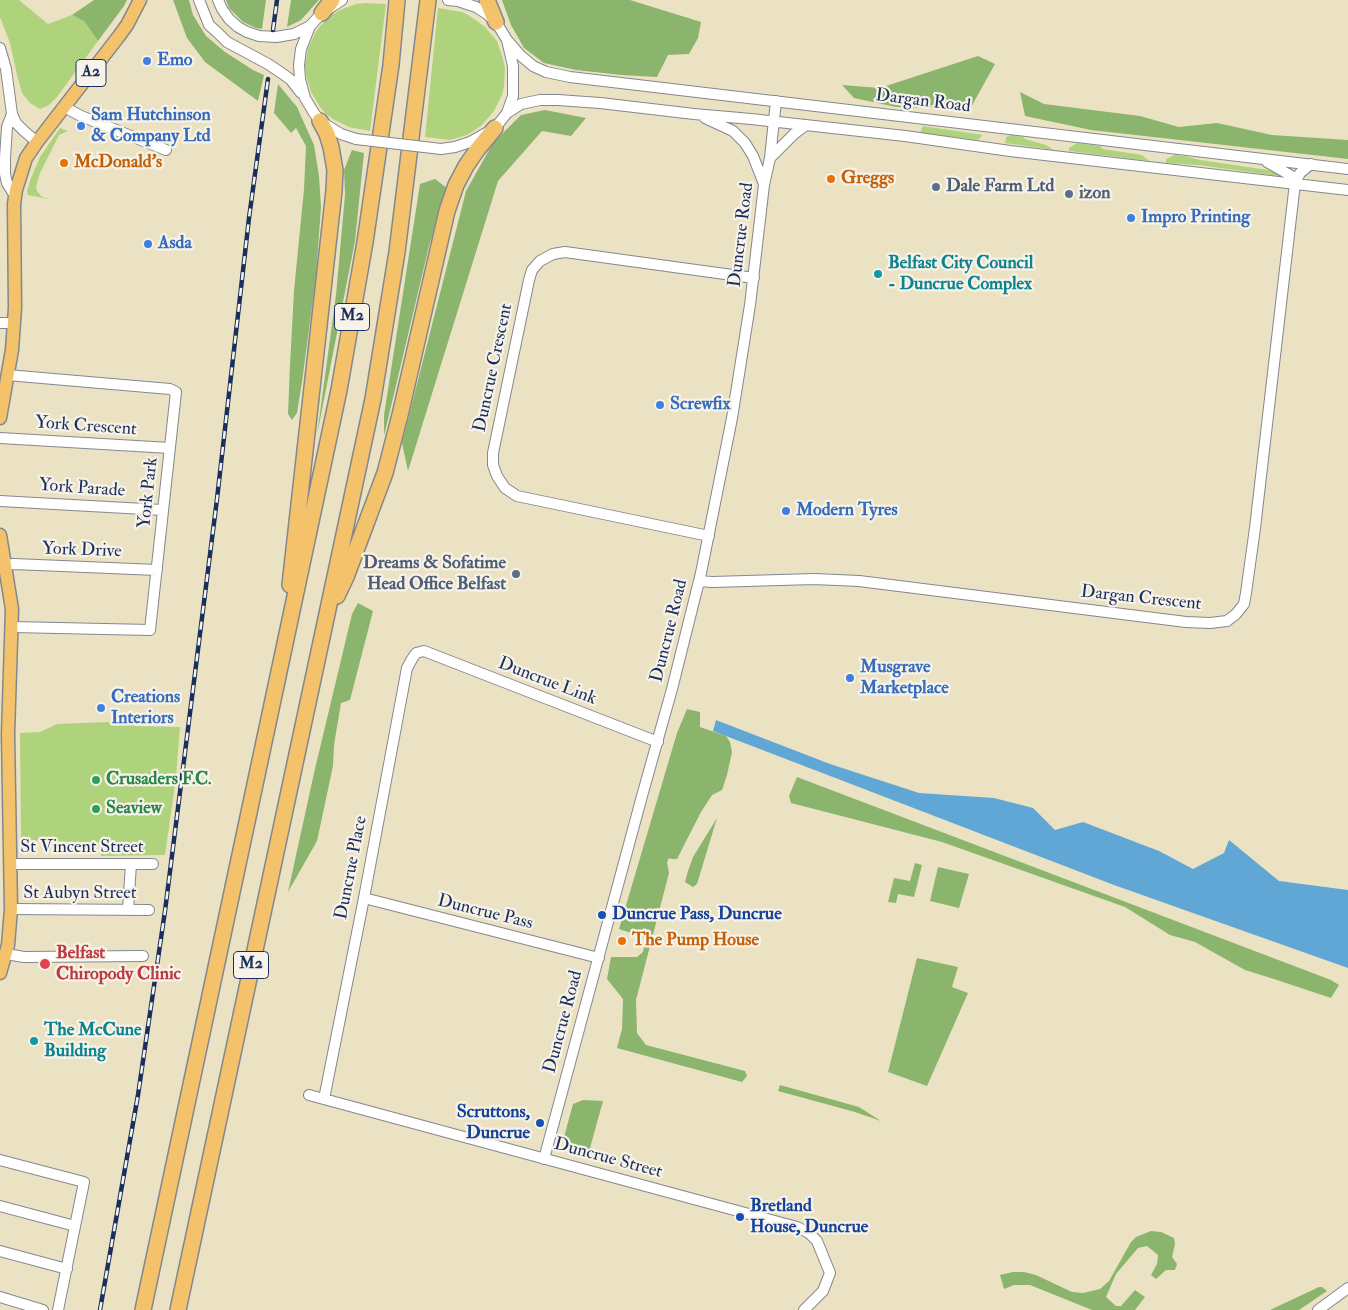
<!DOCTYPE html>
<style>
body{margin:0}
canvas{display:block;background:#ebe2c3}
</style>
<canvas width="1348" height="1310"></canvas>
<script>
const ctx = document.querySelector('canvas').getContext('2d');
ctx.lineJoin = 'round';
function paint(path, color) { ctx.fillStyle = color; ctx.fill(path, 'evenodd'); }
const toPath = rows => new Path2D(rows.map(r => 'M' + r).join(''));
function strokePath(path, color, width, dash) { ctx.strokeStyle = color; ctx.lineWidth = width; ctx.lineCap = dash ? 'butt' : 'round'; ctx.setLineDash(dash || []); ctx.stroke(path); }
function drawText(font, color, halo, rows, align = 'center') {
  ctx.font = font + ' "IM FELL Double Pica",serif'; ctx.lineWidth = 4.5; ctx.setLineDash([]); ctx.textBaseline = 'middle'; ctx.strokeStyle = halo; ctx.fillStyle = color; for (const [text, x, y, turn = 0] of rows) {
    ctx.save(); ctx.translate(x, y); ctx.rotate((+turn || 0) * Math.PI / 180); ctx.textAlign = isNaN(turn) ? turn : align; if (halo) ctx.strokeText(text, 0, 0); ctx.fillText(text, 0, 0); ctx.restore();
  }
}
const green = toPath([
 [0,0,19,0,48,24,72,15,84,21,98,41,57,97,49,105,40,109,30,103,22,93,17,75,10,43,0,17],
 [365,3,386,4,370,131,349,127,333,119,326,114,320,107,311,92,306,75,305,66,308,49,315,33,320,26,333,14,340,10,356,4],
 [438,8,462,12,470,16,485,27,497,41,503,59,505,68,504,87,502,95,494,111,482,125,475,130,467,135,450,140,425,137],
 [923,126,983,135,978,140,920,133],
 [60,128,68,131,59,135,40,173,36,187,37,191,42,197,53,200,28,195,27,191,31,178,40,157],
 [1011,135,1023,137,1025,139,1046,145,1054,150,1005,143,1006,137],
 [1077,143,1100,146,1103,149,1142,155,1149,161,1069,151,1069,148],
 [1175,155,1185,156,1200,160,1275,171,1279,172,1279,176,1198,165,1166,163,1166,159],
 [133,721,134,726,180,727,176,778,165,855,101,856,101,843,21,840,20,733,40,732,57,724]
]);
const forest = toPath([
 [94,0,127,0,124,6,98,41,84,21,72,15],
 [173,0,189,0,193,15,206,36,225,52,253,70,264,75,258,101,205,62,187,38],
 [226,0,266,0,262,29,256,28,243,22,229,8],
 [291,0,319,0,301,20,287,27],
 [502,0,630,0,701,22,698,38,689,54,668,55,657,77,621,75,576,70,544,63,524,48,511,25],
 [978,56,995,64,970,109,896,107,854,98,842,85,880,88],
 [278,84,297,107,314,145,319,176,321,207,316,276,302,382,297,413,292,420,288,414,290,365,294,291,304,189,306,146,296,128,291,133,274,113],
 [1020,92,1044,104,1140,116,1179,127,1217,123,1272,135,1348,140,1348,159,1091,130,1025,116],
 [545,110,586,118,571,136,542,131,498,181,408,471,402,443,466,191,493,143,521,115],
 [352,150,364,153,355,241,317,435,336,295,345,195,344,170],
 [435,179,447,188,429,246,384,436,384,415,420,184],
 [358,603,373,611,350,700,341,703,334,745,333,766,317,841,288,892,314,773,352,614],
 [687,709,700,712,700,727,726,736,730,742,732,752,727,775,722,790,712,795,701,812,677,859,672,859,669,858,667,862,669,873,636,1000,637,1033,646,1045,745,1071,747,1076,742,1082,617,1048,622,1029,623,999,607,979,611,957,637,957,643,952,646,938,619,929,677,733],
 [797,777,1331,980,1339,985,1331,998,1277,980,1245,970,1195,942,1170,935,1125,907,942,842,791,803,789,796],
 [717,818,697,884,693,887,685,882,688,871,693,857],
 [915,863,922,865,914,897,898,894,896,903,888,902,894,878,910,881],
 [938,867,969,874,959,908,930,901],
 [917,958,958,967,952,987,968,993,927,1086,888,1072],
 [780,1085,859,1107,881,1121,855,1112,778,1091],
 [583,1100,603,1101,587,1159,574,1151,566,1141,564,1137,573,1104],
 [1151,1231,1161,1232,1174,1238,1175,1244,1172,1257,1177,1264,1175,1270,1166,1270,1156,1279,1151,1275,1157,1264,1158,1255,1147,1246,1138,1248,1116,1274,1106,1297,1116,1306,1121,1306,1135,1290,1145,1297,1135,1310,1092,1310,1030,1285,1014,1285,1004,1289,1000,1275,1013,1272,1024,1272,1036,1275,1072,1292,1083,1293,1100,1289,1109,1281,1131,1242,1136,1237],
 [1319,1287,1322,1287,1327,1291,1299,1310,1270,1310]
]);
const water = toPath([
 [716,720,830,764,919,793,994,798,1033,808,1055,830,1083,822,1159,851,1193,869,1224,853,1229,840,1279,881,1348,890,1348,968,1114,885,713,731]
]);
const minor = toPath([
 [199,0,209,25,218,33,227,42,268,64,283,74,291,80,301,93],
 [218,0,222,9,229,19,238,27,247,32,259,36,276,37,294,34,310,26],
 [342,0,322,13,310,26,301,49,299,65,300,79,305,98,314,113,320,121,341,134,356,139],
 [507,40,520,55,533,66,546,72,570,77,1348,169],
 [0,48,6,69,12,114,16,123,24,131,37,142],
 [64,107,81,116,166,150],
 [507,113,521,104,540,100,558,100,600,103,694,114,751,119,905,136,1010,151,1348,190],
 [12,114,7,127,5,158,5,174,7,183,15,196],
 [705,118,733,131,745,143,753,156,764,184],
 [441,149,455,147,470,142,495,128,507,113,513,96,513,66,507,40,496,22,487,14,476,7,458,1,448,0],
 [770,158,794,134,806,125],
 [1267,162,1297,179],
 [0,323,14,323],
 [7,375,170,389,176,392,150,630,12,627],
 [0,438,170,448],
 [0,501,162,510],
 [709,536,517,496,505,488,497,476,493,465,493,453,529,280,532,270,540,261,553,254,565,252,754,278],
 [5,565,14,564,157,570],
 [699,581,712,582,814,579,859,581,1186,622,1210,623,1227,621,1236,614,1244,604,1246,593,1255,528,1295,183,1300,173,1311,164],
 [11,864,153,864],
 [364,898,599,958],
 [11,909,149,910],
 [128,910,131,864],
 [6,954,24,957,143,956],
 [309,1095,797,1227,809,1233,817,1241,830,1273,823,1291,804,1310],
 [324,1099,364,898,407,668,412,659,416,653,424,651,658,742],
 [544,1159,642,796,672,689,701,573,732,418,750,305,764,185,770,158,776,101],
 [0,1160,84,1182,58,1310],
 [0,1206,75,1226],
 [0,1251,67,1269],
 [0,1297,43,1310],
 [1318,1310,1348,1288]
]);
const major = toPath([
 [0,418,12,350,15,308,14,204,16,190,26,158,37,142,119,36,127,25,140,0],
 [0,535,12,609,8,734,11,909,8,945,0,973]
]);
const highway = toPath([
 [487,0,496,22],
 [322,13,332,0],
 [290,585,334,191,335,170,331,147,327,134,320,121],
 [337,596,346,577,385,473,400,415,447,211,456,185,466,166,477,150,495,128],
 [143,1310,339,390,365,242,391,65,397,0],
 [178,1310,373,399,397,252,428,0]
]);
const rail = toPath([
 [273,30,277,0],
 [100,1310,138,1095,165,911,217,499,249,218,268,79]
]);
const minorBridge = toPath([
 [356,139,441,149]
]);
const markers = [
 [147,61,5,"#3f7fe0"],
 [81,126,5,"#3f7fe0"],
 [64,163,5,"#e8710a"],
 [831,179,5,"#e8710a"],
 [936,187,5,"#5c6f8a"],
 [1069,194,5,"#5c6f8a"],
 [1131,218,5,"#3f7fe0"],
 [148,244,5,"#3f7fe0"],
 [878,274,5,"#0f9aa8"],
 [660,405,5,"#3f7fe0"],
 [786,511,5,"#3f7fe0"],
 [516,574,5,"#5c6f8a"],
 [850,678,5,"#3f7fe0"],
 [101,708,5,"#3f7fe0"],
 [96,780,5,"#2e9e5b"],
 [96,809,5,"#2e9e5b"],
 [602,915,5,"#1a4fb4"],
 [622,941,5,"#e8710a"],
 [45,964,6,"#e0444e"],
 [34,1041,5,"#0f9aa8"],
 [540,1123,5,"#1a4fb4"],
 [740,1217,5,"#1a4fb4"]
];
const shields = [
 [91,73,30],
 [352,317,35],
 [251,965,35]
];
const shieldNames = [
 ["A2",91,73],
 ["M2",352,317],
 ["M2",251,965]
];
const shopNames = [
 ["Emo",157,61],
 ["Sam Hutchinson",91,116],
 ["& Company Ltd",91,137],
 ["Impro Printing",1141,218],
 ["Asda",158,244],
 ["Screwfix",670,405],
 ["Modern Tyres",796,511],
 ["Musgrave",860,668],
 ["Marketplace",860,689],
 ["Creations",111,698],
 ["Interiors",111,719]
];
const streetNames = [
 ["Dargan Road",923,102,7],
 ["Duncrue Road",742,235,-83],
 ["Duncrue Crescent",494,368,-78],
 ["York Crescent",86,427,4],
 ["York Parade",82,489,4],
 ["York Park",149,493,-84],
 ["York Drive",82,551,2],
 ["Dargan Crescent",1141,599,6],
 ["Duncrue Road",670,631,-76],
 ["Duncrue Link",547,682,21],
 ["St Vincent Street",82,848],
 ["Duncrue Place",352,868,-79],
 ["St Aubyn Street",80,894],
 ["Duncrue Pass",485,913,14],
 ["Duncrue Road",564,1022,-75],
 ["Duncrue Street",608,1159,15]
];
const foodNames = [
 ["McDonald's",74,163],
 ["Greggs",841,179],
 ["The Pump House",632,941]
];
const serviceNames = [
 ["Dale Farm Ltd",946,187],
 ["izon",1079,194],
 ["Dreams & Sofatime",506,564,"right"],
 ["Head Office Belfast",506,585,"right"]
];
const cultureNames = [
 ["Belfast City Council",888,264],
 ["- Duncrue Complex",888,285],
 ["The McCune",44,1031],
 ["Building",44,1052]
];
const leisureNames = [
 ["Crusaders F.C.",106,780],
 ["Seaview",106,809]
];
const transitNames = [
 ["Duncrue Pass, Duncrue",612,915],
 ["Scruttons,",530,1113,"right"],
 ["Duncrue",530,1134,"right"],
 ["Bretland",750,1207],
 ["House, Duncrue",750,1228]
];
const healthNames = [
 ["Belfast",56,954],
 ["Chiropody Clinic",56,975]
];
paint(green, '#afd37c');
paint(forest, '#8bb56c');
paint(water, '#60a7d6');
strokePath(minor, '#838890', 12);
strokePath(major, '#838890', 15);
strokePath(highway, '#838890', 18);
strokePath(minor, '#fff', 10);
strokePath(major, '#f3c26a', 12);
strokePath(highway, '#f3c26a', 15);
strokePath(rail, '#1b2f5e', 4.5);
strokePath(rail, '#f7f3e8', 2.5, [8]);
strokePath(minorBridge, '#838890', 12, []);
strokePath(minorBridge, '#fff', 10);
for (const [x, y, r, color] of markers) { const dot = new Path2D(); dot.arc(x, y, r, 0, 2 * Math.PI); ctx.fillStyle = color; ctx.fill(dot); strokePath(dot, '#f7f3e8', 2); }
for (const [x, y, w] of shields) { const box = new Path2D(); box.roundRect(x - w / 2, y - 13.5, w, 27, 4); ctx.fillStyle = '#f7f3e8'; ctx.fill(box); strokePath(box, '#1b2f5e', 1); }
drawText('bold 16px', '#1b2f5e', null, shieldNames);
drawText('bold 18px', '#366cbe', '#f7f3e8', shopNames, 'left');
drawText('18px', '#1b2f5e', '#f7f3e8', streetNames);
drawText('bold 18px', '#c56008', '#f7f3e8', foodNames, 'left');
drawText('bold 18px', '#4e5e75', '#f7f3e8', serviceNames, 'left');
drawText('bold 18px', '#0d838f', '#f7f3e8', cultureNames, 'left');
drawText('bold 18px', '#27864d', '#f7f3e8', leisureNames, 'left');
drawText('bold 18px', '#164399', '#f7f3e8', transitNames, 'left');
drawText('bold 18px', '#be3a42', '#f7f3e8', healthNames, 'left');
</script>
